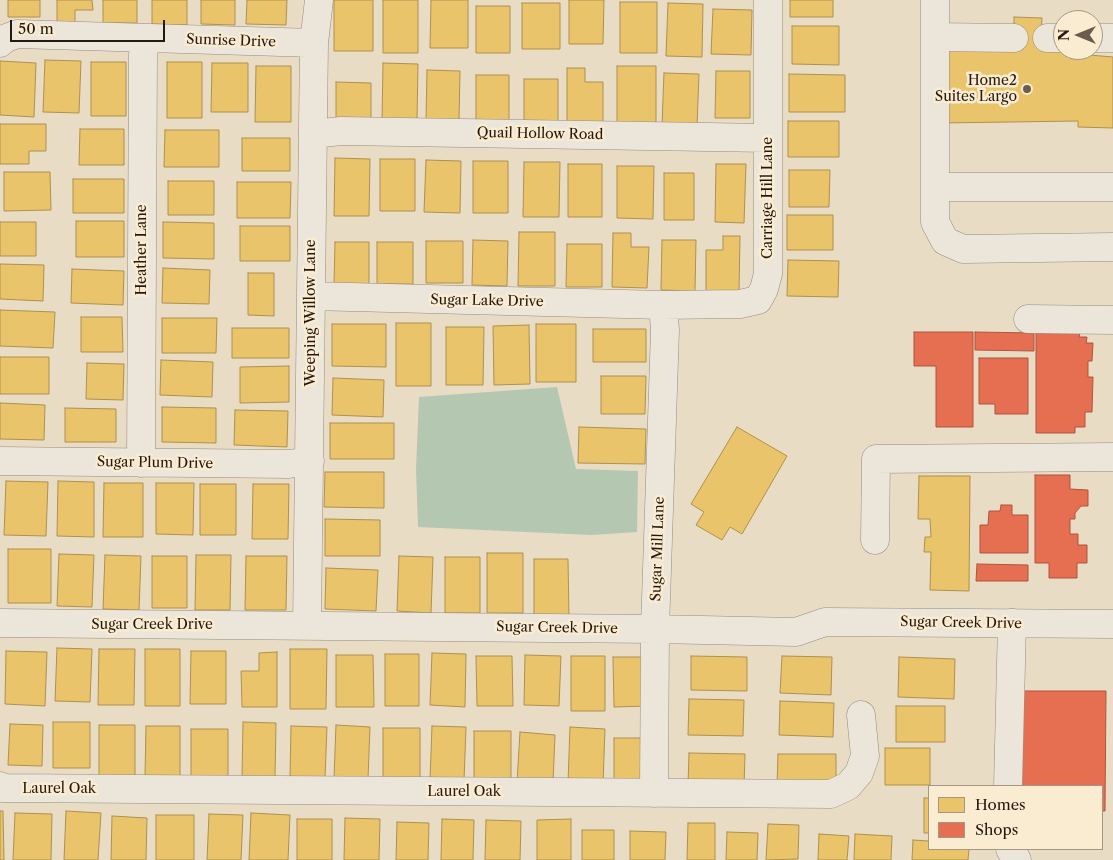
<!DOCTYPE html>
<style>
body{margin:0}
#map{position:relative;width:1113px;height:860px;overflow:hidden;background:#e9dcc5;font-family:"Libre Caslon Text",serif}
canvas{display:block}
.legend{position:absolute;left:928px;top:785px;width:175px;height:65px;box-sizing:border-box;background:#faecd0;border:1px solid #a59784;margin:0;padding:6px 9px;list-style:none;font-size:15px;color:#261811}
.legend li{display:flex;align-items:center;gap:10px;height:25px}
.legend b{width:25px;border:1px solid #a59784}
.north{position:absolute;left:1053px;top:10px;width:50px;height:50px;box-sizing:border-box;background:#faecd0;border:1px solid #a59784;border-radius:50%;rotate:270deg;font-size:14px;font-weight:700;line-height:20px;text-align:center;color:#261811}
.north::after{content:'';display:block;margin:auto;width:18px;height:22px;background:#6a5d50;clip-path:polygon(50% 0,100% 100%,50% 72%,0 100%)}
.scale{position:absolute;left:10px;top:20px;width:155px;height:22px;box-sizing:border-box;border:2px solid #261811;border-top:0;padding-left:6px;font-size:15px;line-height:18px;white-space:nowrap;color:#261811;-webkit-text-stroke:4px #faecd0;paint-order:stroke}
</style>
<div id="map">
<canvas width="1113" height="860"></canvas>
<ul class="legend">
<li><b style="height:14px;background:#e9c46a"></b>Homes</li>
<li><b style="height:14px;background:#e76f51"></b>Shops</li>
</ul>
<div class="north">N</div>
<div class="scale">50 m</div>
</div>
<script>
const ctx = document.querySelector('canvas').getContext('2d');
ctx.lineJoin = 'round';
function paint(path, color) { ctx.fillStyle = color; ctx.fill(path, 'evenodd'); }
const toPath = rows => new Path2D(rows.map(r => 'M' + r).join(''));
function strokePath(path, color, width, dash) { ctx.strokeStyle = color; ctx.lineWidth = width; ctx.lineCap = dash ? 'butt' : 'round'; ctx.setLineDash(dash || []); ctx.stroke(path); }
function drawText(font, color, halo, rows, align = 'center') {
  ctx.font = font + ' "Libre Caslon Text",serif'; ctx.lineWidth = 5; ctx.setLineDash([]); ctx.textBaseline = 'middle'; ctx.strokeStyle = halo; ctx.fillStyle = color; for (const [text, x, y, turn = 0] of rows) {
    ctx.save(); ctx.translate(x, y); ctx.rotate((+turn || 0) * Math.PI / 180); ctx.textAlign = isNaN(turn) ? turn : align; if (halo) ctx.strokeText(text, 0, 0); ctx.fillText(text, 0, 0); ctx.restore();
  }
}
const water = toPath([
 [557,387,576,469,638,471,637,532,591,535,418,527,416,469,419,397]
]);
const homes = toPath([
 [8,0,40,0,40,17,8,17,8,0],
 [57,0,92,0,93,10,75,10,75,25,57,25,57,0],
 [103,0,137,0,137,23,103,23,103,0],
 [152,0,187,0,187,25,152,24,152,0],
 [201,0,235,0,235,25,201,24,201,0],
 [247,0,287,0,286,25,246,24,247,0],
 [334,0,373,0,373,51,334,51,334,0],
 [383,0,418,0,418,53,383,53,383,0],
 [431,0,468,0,468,48,430,48,431,0],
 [569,0,604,0,603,44,569,44,569,0],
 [790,0,833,0,833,17,790,17,790,0],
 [620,2,657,2,657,53,620,53,620,2],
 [522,3,560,3,560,49,522,49,522,3],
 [668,3,703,4,702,57,666,56,668,3],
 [476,6,510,6,510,53,476,53,476,6],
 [713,9,752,10,751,55,711,54,713,9],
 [1014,17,1042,18,1041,34,1063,50,1083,50,1089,55,1113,57,1113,128,1078,127,1078,121,941,123,941,50,1014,47,1014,17],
 [792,26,839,26,839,65,792,64,792,26],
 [45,60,81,61,79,113,43,112,45,60],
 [0,61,36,63,34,117,0,115,0,61],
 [91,62,126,62,126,116,91,116,91,62],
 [167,62,202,62,202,118,167,118,167,62],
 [212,63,248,63,248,112,211,112,212,63],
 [383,63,418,64,417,122,382,121,383,63],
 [256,66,291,66,291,122,255,122,256,66],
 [617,66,656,66,656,124,617,123,617,66],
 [567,68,585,68,585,82,603,82,603,122,567,122,567,68],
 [427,70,460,71,459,121,426,121,427,70],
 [716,71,750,71,750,118,715,118,716,71],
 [664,73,699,74,697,126,662,125,664,73],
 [789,74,845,75,845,112,789,112,789,74],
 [476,75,509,75,509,121,476,121,476,75],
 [524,79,558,79,558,121,524,121,524,79],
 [336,82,371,83,371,120,336,119,336,82],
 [788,121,839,121,839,157,788,157,788,121],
 [0,124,46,124,46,151,29,151,29,164,0,164,0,124],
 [80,129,124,129,124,165,79,165,80,129],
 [165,130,219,130,219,167,164,167,165,130],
 [242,138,290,138,290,171,242,171,242,138],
 [335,158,370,159,369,216,334,216,335,158],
 [380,159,415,159,415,211,380,211,380,159],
 [426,160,461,161,460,213,424,212,426,160],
 [473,161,508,161,508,213,473,213,473,161],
 [524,162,560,162,559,217,523,217,524,162],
 [568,164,602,164,602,217,568,217,568,164],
 [716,164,746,164,744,223,715,222,716,164],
 [617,166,654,166,653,219,617,218,617,166],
 [789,170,830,170,829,207,789,207,789,170],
 [4,172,50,172,51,210,4,211,4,172],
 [664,173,694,173,694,220,664,220,664,173],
 [73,179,124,179,124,213,73,213,73,179],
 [168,181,214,181,214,215,168,215,168,181],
 [237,182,291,182,290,218,237,218,237,182],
 [787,215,833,215,833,250,787,250,787,215],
 [76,221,124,221,124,257,76,257,76,221],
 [0,222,36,222,36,256,0,256,0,222],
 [163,222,214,223,214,259,163,258,163,222],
 [240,226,290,226,290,261,240,261,240,226],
 [519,232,555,232,555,286,518,286,519,232],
 [613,233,631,233,631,247,649,247,647,288,612,287,613,233],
 [723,236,740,236,739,293,706,292,706,250,723,250,723,236],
 [473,240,508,241,507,286,472,285,473,240],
 [662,240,696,240,695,291,661,290,662,240],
 [426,241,463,241,463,283,426,283,426,241],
 [335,242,369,242,369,285,334,284,335,242],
 [377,242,413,242,413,284,377,284,377,242],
 [567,244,602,244,602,287,566,287,567,244],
 [788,260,839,261,838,297,787,296,788,260],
 [0,264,44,265,43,301,0,299,0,264],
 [163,268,210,270,209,304,162,303,163,268],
 [72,269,124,271,123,305,71,303,72,269],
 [248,273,274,273,274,316,248,315,248,273],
 [0,310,55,312,53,348,0,346,0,310],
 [81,317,122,317,123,352,81,352,81,317],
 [162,318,217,318,216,353,162,353,162,318],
 [396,323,431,323,431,386,396,386,396,323],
 [332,324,386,324,386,367,332,366,332,324],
 [536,324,576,324,576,382,536,382,536,324],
 [529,325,530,384,494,385,493,326,529,325],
 [446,327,484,327,483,385,446,385,446,327],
 [232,328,289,328,289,358,232,358,232,328],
 [593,329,646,329,646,362,593,362,593,329],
 [0,357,49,357,49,394,0,394,0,357],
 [161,360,213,362,212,397,160,395,161,360],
 [87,363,124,364,123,400,86,399,87,363],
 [289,366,289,402,240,403,240,367,289,366],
 [601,376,646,376,645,414,601,414,601,376],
 [333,378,384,380,383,417,332,415,333,378],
 [0,403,45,405,44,440,0,439,0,403],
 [162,407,216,408,216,443,162,442,162,407],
 [65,408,116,409,116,442,65,442,65,408],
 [235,410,288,411,287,447,234,445,235,410],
 [330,423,394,423,394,459,330,459,330,423],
 [579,427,646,429,645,464,578,463,579,427],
 [737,427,787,456,742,534,730,527,722,540,696,525,704,512,691,504,737,427],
 [325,472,384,472,384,508,324,507,325,472],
 [919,476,970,476,969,591,930,590,931,552,924,552,925,537,931,537,930,519,918,519,919,476],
 [6,481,48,482,46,536,4,535,6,481],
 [58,481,94,482,94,537,57,536,58,481],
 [104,483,143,483,143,537,103,537,104,483],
 [156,483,194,483,193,535,156,534,156,483],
 [200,484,236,484,236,535,200,535,200,484],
 [253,484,289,484,288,539,252,539,253,484],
 [325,519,380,520,380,556,325,556,325,519],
 [8,549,51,549,51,603,8,603,8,549],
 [487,553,523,553,523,613,487,613,487,553],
 [59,554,94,555,92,607,57,606,59,554],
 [105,555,141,556,139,610,103,609,105,555],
 [196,555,231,555,230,610,195,610,196,555],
 [152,556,187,556,187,608,152,608,152,556],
 [246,556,287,556,286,610,245,610,246,556],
 [399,556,433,557,431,613,397,611,399,556],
 [445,557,480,557,480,613,445,613,445,557],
 [534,559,568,559,569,618,534,618,534,559],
 [326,568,378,570,376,611,325,609,326,568],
 [57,648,92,649,90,702,55,701,57,648],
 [99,649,135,649,134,705,98,705,99,649],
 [145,649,180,649,180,706,145,706,145,649],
 [290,649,327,649,326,709,290,709,290,649],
 [6,651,47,652,45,706,5,704,6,651],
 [191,651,226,651,226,704,190,704,191,651],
 [277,652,277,707,242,707,241,671,259,671,259,653,277,652],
 [432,653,466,654,465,707,430,705,432,653],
 [385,654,419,654,419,706,385,706,385,654],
 [336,655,373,655,374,707,336,707,336,655],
 [525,655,561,656,559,706,524,705,525,655],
 [476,656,512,656,513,706,477,706,476,656],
 [571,656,605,656,605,711,571,711,571,656],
 [691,656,747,657,747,691,691,690,691,656],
 [782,656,832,657,831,695,780,693,782,656],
 [613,657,648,657,648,706,614,707,613,657],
 [899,657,955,659,954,699,898,697,899,657],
 [689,699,744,700,743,736,688,735,689,699],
 [780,701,834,703,833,737,779,735,780,701],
 [896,706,945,706,945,742,896,742,896,706],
 [53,722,90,722,90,768,53,768,53,722],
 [243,722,276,723,275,777,242,776,243,722],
 [10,724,43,725,42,766,8,765,10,724],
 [99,725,135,725,135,777,99,776,99,725],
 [336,725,370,727,368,779,334,778,336,725],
 [146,726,180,726,180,776,145,776,146,726],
 [291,726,327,727,325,778,290,777,291,726],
 [432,726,466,727,464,781,430,780,432,726],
 [570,727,605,729,603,784,568,783,570,727],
 [383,728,420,728,420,780,383,780,383,728],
 [191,729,228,729,228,777,191,777,191,729],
 [474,731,511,731,511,781,474,781,474,731],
 [520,732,555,735,553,783,517,782,520,732],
 [614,738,648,738,648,783,614,783,614,738],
 [885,748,930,748,930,785,885,785,885,748],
 [689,753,745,754,744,787,688,786,689,753],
 [778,754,836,754,836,786,777,785,778,754],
 [924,798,929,798,929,833,924,833,924,798],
 [0,811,3,811,4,860,0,860,0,811],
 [66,811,101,813,98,860,64,860,66,811],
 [15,813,52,814,51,860,13,860,15,813],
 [251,813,290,815,288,860,249,860,251,813],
 [209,814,243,815,241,860,207,860,209,814],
 [156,815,194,815,194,860,156,860,156,815],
 [112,816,147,818,146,860,111,860,112,816],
 [345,818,380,819,379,860,344,860,345,818],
 [297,819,332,819,332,860,297,860,297,819],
 [442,819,474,820,473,860,441,860,442,819],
 [571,819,571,860,537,860,537,820,571,819],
 [486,820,521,821,520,860,485,860,486,820],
 [397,822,429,823,428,860,396,860,397,822],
 [688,823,715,823,715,860,687,860,688,823],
 [768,824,799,825,798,859,766,860,768,824],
 [582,830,614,830,614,860,582,860,582,830],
 [630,831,666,832,665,860,630,860,630,831],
 [727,832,758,833,757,860,726,860,727,832],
 [819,834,849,836,847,860,818,860,819,834],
 [855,834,892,836,891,860,854,860,855,834],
 [913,840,929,841,929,849,969,849,968,860,912,860,913,840]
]);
const shops = toPath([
 [914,332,973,332,973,427,936,427,936,366,914,366,914,332],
 [975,332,1034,333,1034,351,975,350,975,332],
 [1036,333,1080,333,1079,337,1087,337,1086,343,1093,343,1092,361,1088,361,1088,377,1093,377,1092,412,1085,412,1085,427,1075,427,1075,433,1036,433,1036,333],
 [979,358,1028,358,1028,414,995,414,995,404,979,404,979,358],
 [1035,475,1070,475,1070,489,1088,490,1088,506,1081,506,1075,513,1075,519,1070,519,1070,534,1078,534,1078,545,1087,545,1087,563,1077,563,1077,578,1049,578,1049,563,1035,563,1035,475],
 [1001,505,1012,505,1012,515,1028,515,1028,553,980,553,980,525,988,525,989,511,1000,511,1001,505],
 [977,564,1028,565,1028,581,976,581,977,564],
 [1019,691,1106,691,1105,811,1102,811,1102,786,1018,786,1019,691]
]);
const minor = toPath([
 [935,0,935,37,1014,38],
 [935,37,935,222,945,241,963,249,1113,247],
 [1047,38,1063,38],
 [1093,38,1113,38],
 [0,43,4,39,17,34,314,43],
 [313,134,341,131,768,138],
 [935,187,1113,187],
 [311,296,663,305,740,304,758,300,764,289,768,274,768,0],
 [1028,319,1113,320],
 [0,461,289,464,310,461],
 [141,463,143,55,145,38],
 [875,540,876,459,1113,457],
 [0,623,655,629,796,632,825,622,1113,624],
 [307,626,314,43,319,0],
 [0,786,3,788,831,794,848,786,859,773,865,756,861,715],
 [1008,786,1012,623],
 [654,793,655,629,665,330,663,305],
 [1010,849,1017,860]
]);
const markers = [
 [1027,89,5,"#6a5d50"]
];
const streetNames = [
 ["Sunrise Drive",231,41,2],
 ["Quail Hollow Road",540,134,1],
 ["Carriage Hill Lane",768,198,-90],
 ["Heather Lane",142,250,-90],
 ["Sugar Lake Drive",487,301,1],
 ["Weeping Willow Lane",311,313,-90],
 ["Sugar Plum Drive",155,463,1],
 ["Sugar Mill Lane",658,549,-88],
 ["Sugar Creek Drive",961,623,1],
 ["Sugar Creek Drive",152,625],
 ["Sugar Creek Drive",557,628,1],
 ["Laurel Oak",59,789],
 ["Laurel Oak",464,792]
];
const poiNames = [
 ["Home2",1017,81],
 ["Suites Largo",1017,97]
];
paint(water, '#b4c7b1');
paint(homes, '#e9c46a');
strokePath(homes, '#ae904f', 1);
paint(shops, '#e76f51');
strokePath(shops, '#ad553e', 1);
strokePath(minor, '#958c7e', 29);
strokePath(minor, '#ece5da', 28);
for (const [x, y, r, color] of markers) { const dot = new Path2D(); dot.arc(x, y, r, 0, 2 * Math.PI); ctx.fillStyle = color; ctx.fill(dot); strokePath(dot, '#faecd0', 2); }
drawText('14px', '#261811', '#faecd0', streetNames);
drawText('14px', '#261811', '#faecd0', poiNames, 'right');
</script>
